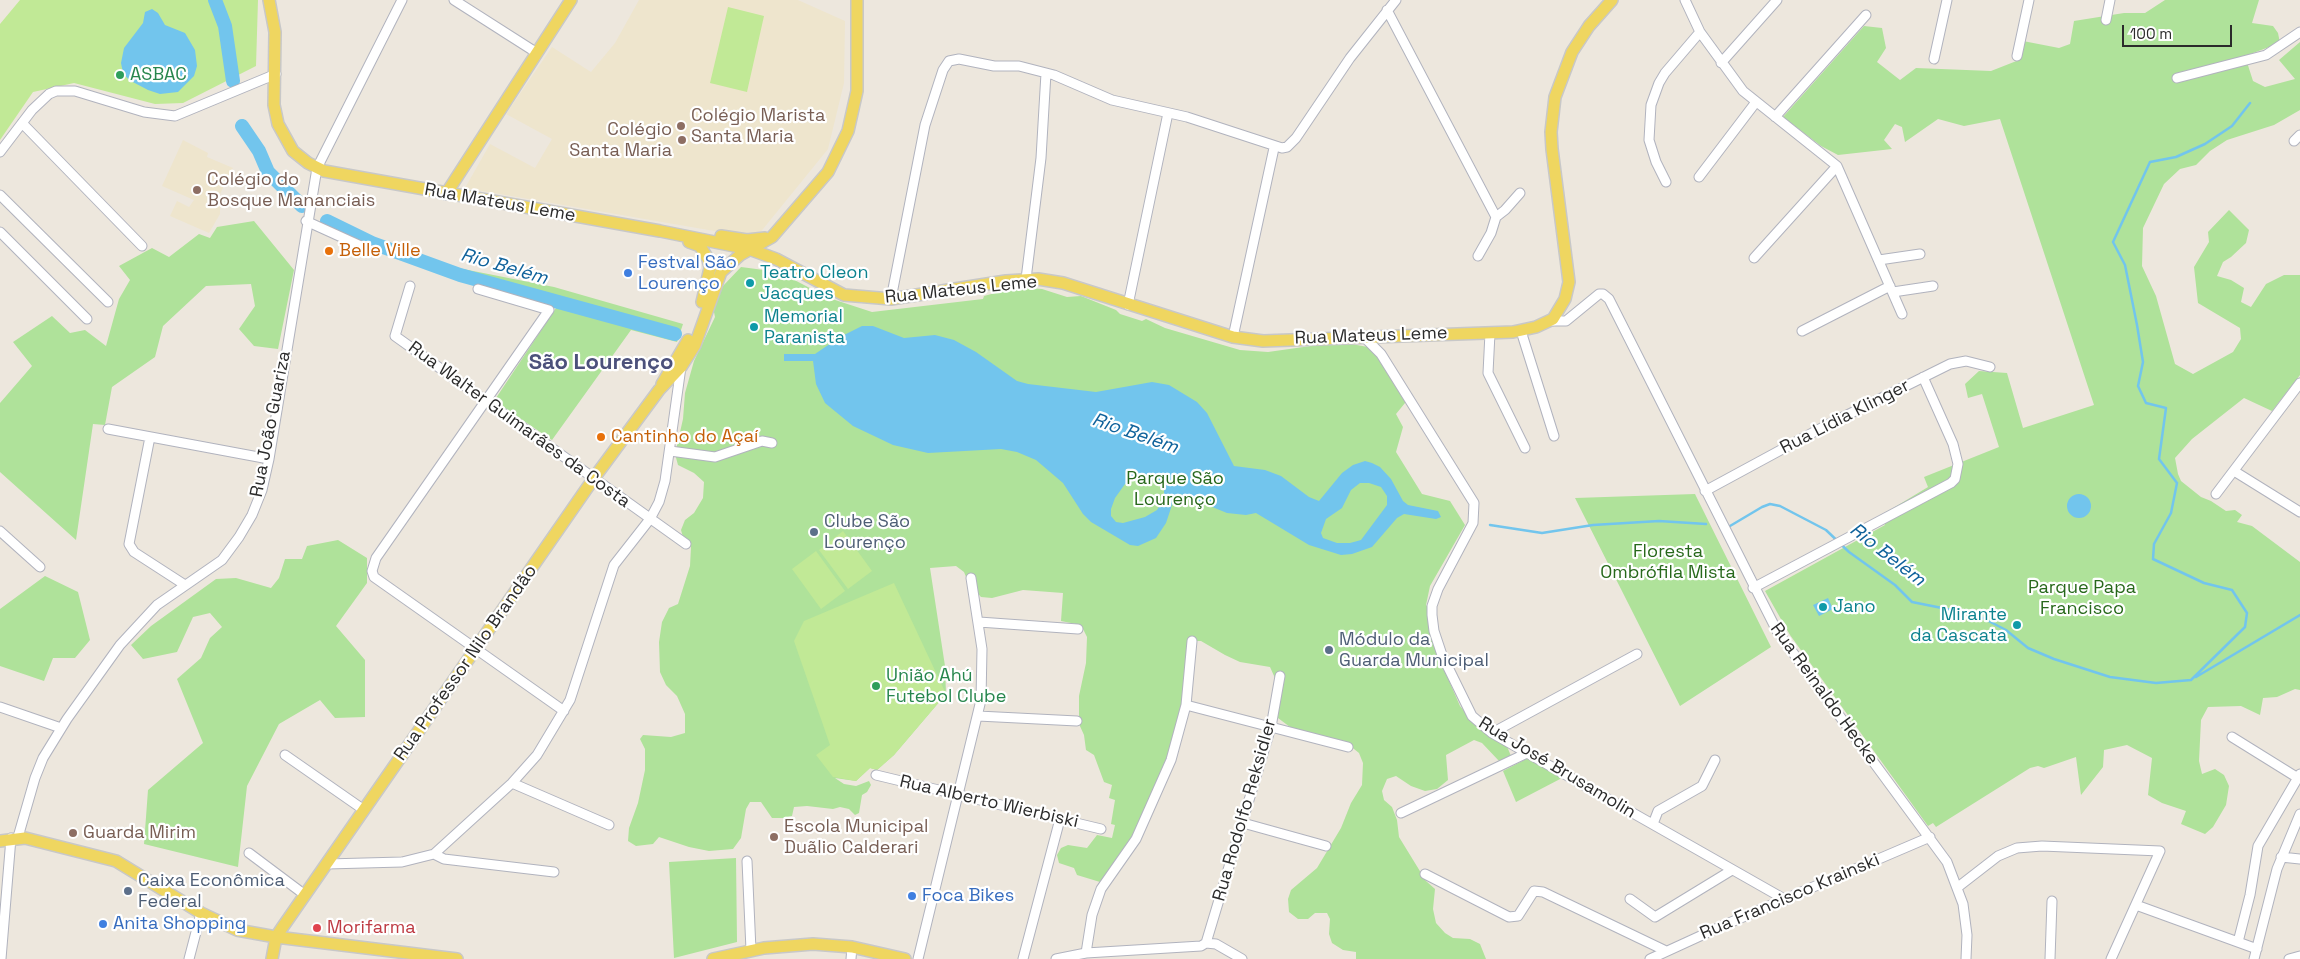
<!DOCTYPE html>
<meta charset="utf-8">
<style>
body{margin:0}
#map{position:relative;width:2300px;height:959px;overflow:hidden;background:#ede7dd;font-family:"Space Grotesk",sans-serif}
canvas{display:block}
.scale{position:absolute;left:2122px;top:25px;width:110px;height:22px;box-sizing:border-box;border:2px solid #2b2b2b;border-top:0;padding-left:6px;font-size:15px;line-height:18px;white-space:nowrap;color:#2b2b2b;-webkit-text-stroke:4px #fff;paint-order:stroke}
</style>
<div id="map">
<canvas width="2300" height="959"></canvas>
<div class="scale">100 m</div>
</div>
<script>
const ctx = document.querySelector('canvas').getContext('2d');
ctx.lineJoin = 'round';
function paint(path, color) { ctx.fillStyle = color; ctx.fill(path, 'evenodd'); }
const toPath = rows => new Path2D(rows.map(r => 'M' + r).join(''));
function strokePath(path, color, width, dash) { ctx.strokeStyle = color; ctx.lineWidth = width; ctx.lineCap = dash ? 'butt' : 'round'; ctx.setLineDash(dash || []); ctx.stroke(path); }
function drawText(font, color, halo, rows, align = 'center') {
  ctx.font = font + ' "Space Grotesk",sans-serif'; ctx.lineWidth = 4.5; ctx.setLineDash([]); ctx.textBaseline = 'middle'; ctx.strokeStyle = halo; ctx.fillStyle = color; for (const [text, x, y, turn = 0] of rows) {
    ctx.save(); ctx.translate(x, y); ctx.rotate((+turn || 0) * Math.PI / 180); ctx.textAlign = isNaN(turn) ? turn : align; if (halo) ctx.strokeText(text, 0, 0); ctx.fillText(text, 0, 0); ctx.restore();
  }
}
const education = toPath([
 [639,0,798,0,845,21,844,83,828,149,759,234,749,237,465,188,490,144,535,168,552,139,506,114,552,47,591,72,615,43],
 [183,140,208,153,207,157,233,168,220,194,220,214,209,233,170,216,177,201,189,207,194,200,162,186]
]);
const green = toPath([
 [2165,0,2259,0,2252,23,2273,26,2278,33,2280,43,2245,56,2253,81,2265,87,2295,79,2279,60,2300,42,2300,110,2274,125,2227,140,2210,151,2196,165,2180,169,2164,184,2143,228,2142,266,2156,296,2175,364,2193,374,2233,352,2241,339,2240,328,2198,303,2194,267,2209,242,2208,232,2229,210,2249,230,2246,243,2231,257,2223,262,2217,276,2231,280,2244,288,2241,302,2251,307,2266,284,2284,275,2300,275,2300,375,2272,411,2244,398,2192,439,2175,458,2178,474,2181,481,2201,497,2211,501,2226,511,2235,510,2242,515,2237,522,2252,526,2300,562,2300,690,2295,689,2277,697,2263,698,2260,715,2241,706,2208,707,2201,720,2199,761,2202,774,2215,769,2224,775,2229,786,2226,805,2213,827,2205,834,2181,824,2186,811,2162,803,2148,795,2152,758,2127,745,2104,750,2103,767,2081,795,2076,757,2044,768,2038,766,2030,768,1936,827,1933,823,1928,826,1790,635,1765,591,1885,525,1880,516,1928,487,1924,477,1999,447,1982,394,1968,398,1965,384,1979,371,2007,373,2023,428,2094,405,2000,119,1964,126,1938,119,1905,142,1902,127,1895,124,1884,140,1892,149,1838,155,1821,146,1783,117,1864,26,1882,28,1886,48,1877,62,1900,80,1916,68,1991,71,2019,60,2023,41,2059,48,2070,44,2074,21,2124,13,2145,13],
 [254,221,294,270,278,349,254,346,239,329,255,306,251,284,206,286,163,326,155,357,112,387,105,425,93,424,76,540,0,472,0,403,32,366,13,342,52,316,70,333,85,330,106,346,119,299,130,280,119,266,152,248,169,257,199,234,210,238,217,227],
 [741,267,779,272,829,298,872,312,983,299,984,296,1017,287,1042,289,1067,297,1081,296,1116,310,1120,314,1142,321,1146,319,1165,328,1240,350,1268,352,1339,342,1380,349,1388,356,1405,388,1405,403,1396,414,1403,427,1396,452,1422,494,1450,501,1465,525,1430,586,1426,605,1429,609,1428,621,1431,639,1460,706,1480,730,1506,744,1511,756,1499,761,1482,743,1474,740,1446,755,1448,780,1437,789,1425,791,1411,786,1396,776,1387,779,1382,791,1384,800,1392,807,1397,820,1399,837,1426,881,1435,889,1433,909,1436,923,1445,933,1453,938,1470,939,1480,944,1486,959,1356,959,1356,952,1343,950,1332,943,1329,934,1330,919,1327,913,1315,913,1308,919,1298,919,1289,912,1288,899,1291,890,1317,868,1341,828,1351,803,1362,785,1363,763,1359,753,1349,745,1290,727,1278,718,1279,687,1270,667,1240,662,1225,655,1201,641,1195,641,1170,761,1138,831,1134,833,1100,882,1077,875,1074,868,1059,863,1057,855,1061,848,1068,845,1087,848,1097,835,1112,838,1115,825,1111,824,1115,800,1109,798,1112,785,1104,782,1094,755,1086,750,1084,735,1079,724,1079,696,1086,663,1087,637,1083,629,1076,624,1061,621,1063,593,1023,590,992,598,981,597,969,584,964,572,956,566,930,568,945,666,946,694,894,755,877,770,870,768,856,781,835,778,844,784,856,786,869,781,871,785,867,792,862,795,859,813,855,815,849,809,840,807,833,809,807,806,794,807,792,816,784,818,772,818,761,802,750,802,746,809,741,838,733,849,709,851,689,847,659,837,653,844,636,846,628,841,629,828,638,803,645,770,645,749,640,739,643,735,671,737,685,733,685,714,677,696,666,685,660,672,659,642,662,622,669,608,678,604,690,566,691,547,683,537,681,530,685,520,694,513,703,498,704,482,694,473,678,465,675,454,683,419,685,393,694,361,715,317,713,307,722,287],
 [458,268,554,287,683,324,677,342,631,330,552,440,494,401,556,308,456,280],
 [1695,494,1771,647,1680,706,1575,498],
 [338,540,367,558,367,583,336,626,365,660,365,717,335,718,320,700,279,724,247,786,238,867,144,844,148,790,203,743,177,679,201,658,210,638,222,627,210,613,193,617,177,652,143,659,131,645,151,626,216,579,236,578,271,588,279,578,285,559,302,559,307,546],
 [45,576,78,592,90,640,75,658,53,658,44,681,0,666,0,609],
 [1528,758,1562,778,1516,802,1503,771],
 [736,858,737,942,674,958,669,862]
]);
const pitch = toPath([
 [20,0,258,0,256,66,183,103,155,104,74,83,33,92,0,140,0,24],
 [728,7,764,16,747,92,710,83],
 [843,531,872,571,848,589,819,550],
 [816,551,845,591,821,609,792,569],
 [894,583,946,694,894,755,877,770,870,768,856,781,833,777,816,755,830,745,794,641,804,621]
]);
const water = toPath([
 [152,9,158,13,165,25,185,33,195,50,197,66,194,76,178,92,160,94,148,90,129,80,123,73,121,63,124,48,143,23,145,12],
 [862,326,873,326,904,338,935,335,954,340,976,352,1017,381,1028,384,1096,392,1152,382,1169,385,1197,402,1207,413,1234,466,1265,470,1281,476,1309,497,1319,501,1342,473,1353,465,1365,461,1372,463,1380,467,1391,479,1403,501,1408,505,1438,511,1441,517,1436,519,1404,514,1397,518,1372,547,1352,554,1341,555,1309,545,1256,513,1246,515,1227,513,1180,494,1174,499,1166,523,1156,538,1138,546,1130,545,1091,522,1083,514,1063,483,1036,460,1017,452,1001,449,928,453,893,445,853,426,825,403,816,384,813,361,784,361,784,354,815,354,840,337],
 [1149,474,1160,481,1164,488,1164,499,1157,510,1145,517,1123,523,1116,522,1111,516,1111,509,1115,498,1125,484,1136,476],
 [1360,483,1369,483,1381,487,1387,496,1387,505,1361,540,1350,543,1337,543,1323,538,1321,533,1326,519,1342,508,1351,490],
 '2067 506a12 12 0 1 1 24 0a12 12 0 1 1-24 0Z',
 [1828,598,1833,609,1819,616,1813,605]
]);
const stream = toPath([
 [1490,525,1542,533,1593,525,1659,521,1706,524],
 [1730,526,1762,507,1770,504,1780,506,1826,530,1849,552,1895,585,1912,602,1977,615,2006,630,2028,648,2054,659,2110,677,2156,683,2191,680],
 [2196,677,2300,615],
 [2191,680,2245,627,2247,613,2232,590,2204,583,2153,559,2154,544,2171,513,2177,483,2159,459,2166,408,2146,403,2138,386,2143,362,2137,325,2125,265,2113,242,2150,162,2176,157,2205,144,2232,126,2250,103]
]);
const river = toPath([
 [215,0,225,26,233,81],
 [242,126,259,151,268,172,302,206],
 [327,221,372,243,460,275,675,334]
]);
const minor = toPath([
 [454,0,537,53],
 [1685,0,1700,32,1743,91,1837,166,1902,314],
 [1387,10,1496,217],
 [2106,20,2110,0],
 [2017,56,2029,0],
 [1934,59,1947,0],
 [1721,63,1777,0],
 [2177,78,2266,55,2300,32],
 [1775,117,1866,15],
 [22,123,142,246],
 [2294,141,2300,135],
 [0,152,32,110,49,94,56,91,75,91,144,112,175,116,276,74],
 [1699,177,1756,102],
 [1666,182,1656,162,1649,140,1651,105,1659,83,1665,73,1700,32],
 [0,195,108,302],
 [306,221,372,251],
 [0,232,87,319],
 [1478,256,1491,233,1496,217,1505,210,1520,193],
 [1754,258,1837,166],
 [1879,260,1920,254],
 [1026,279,1041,158,1046,73],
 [410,286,395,336,686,544],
 [478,289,549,310,376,558,372,571,374,577,564,711],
 [1893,292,1933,286],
 [891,299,925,125,943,70,949,61,959,59,994,66,1019,66,1054,75,1112,100,1187,117,1282,148,1287,147,1296,138,1350,58,1396,0],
 [1128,305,1168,113],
 [1549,321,1566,321,1599,294,1603,294,1609,299,1777,631,1947,862,1963,904,1967,935,1966,959],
 [1521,331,1554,436],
 [1802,331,1890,286],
 [1490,333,1488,373,1525,448],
 [1363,336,1381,354,1474,503,1473,523,1438,589,1432,606,1432,615,1434,631,1442,655,1472,716,1492,733,1786,900],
 [1233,337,1274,148],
 [108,429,269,459],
 [150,437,129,544,134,552,185,585],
 [670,451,715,457,762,441,772,443],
 [2234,471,2300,512],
 [1705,491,1825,426,1950,364,1966,361,1990,367],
 [2216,494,2300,383],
 [0,531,40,567],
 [1753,588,1951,483,1955,479,1958,464,1953,444,1923,377],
 [979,622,1078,629],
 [1186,705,1348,747],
 [0,707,61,728],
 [978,716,1077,721],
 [1492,733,1637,654],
 [2232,737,2298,778],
 [285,755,364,810],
 [876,775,1101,829],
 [512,783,609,825],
 [1401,813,1527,753],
 [1243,823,1326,846],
 [1653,824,1658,811,1702,786,1715,760],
 [18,837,35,778,43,758,67,719,120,645,157,605,222,560,239,537,252,515,262,490,269,459,317,168,402,0],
 [249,853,305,895],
 [434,854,444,859,554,872],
 [2281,857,2300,859],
 [747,861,751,950],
 [327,864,402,862,434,854,512,783,537,755,570,700,614,565,650,519,659,502,665,481,681,367],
 [1425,874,1509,917,1518,916,1534,891,1543,892,1666,951],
 [1958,887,1998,856,2017,848,2042,846,2160,851,2111,959],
 [1630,899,1655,917,1732,870],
 [2136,905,2257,949],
 [2238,942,2250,895,2258,846,2300,774],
 [1206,943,1271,727,1280,676],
 [1086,953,1092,915,1101,889,1136,839,1171,760,1186,705,1192,641],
 [1,959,11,838],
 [189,959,201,913],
 [851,959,852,947],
 [918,959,981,700,982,649,971,578],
 [1023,959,1060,819],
 [1056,959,1086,953,1201,946,1206,943,1216,944,1242,959],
 [1650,959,1722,926,1930,837],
 [2050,959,2052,901],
 [2254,959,2277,869,2300,814],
 [2289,959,2300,956]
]);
const major = toPath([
 [269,0,275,32,274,105,278,124,293,151,308,163,324,171,660,231,749,249,776,259,844,295,891,299,1006,281,1038,279,1063,283,1233,337,1263,341,1513,332,1536,327,1553,319,1565,299,1569,282,1552,149,1551,132,1555,97,1572,52,1589,26,1612,0],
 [446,194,571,0],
 [721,236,747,240,765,238],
 [689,242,700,246,708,259,710,268,702,302],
 [662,384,688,340],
 [0,841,25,838,116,861,201,913,237,930,276,937,457,959],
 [272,959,276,937,282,928,594,478,659,390,681,367,695,345,721,272,740,255,772,237,828,172,848,131,857,91,857,0],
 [713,959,764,948,813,944,852,947,905,959]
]);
const markers = [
 [120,75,5,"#2e9e5b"],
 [681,126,5,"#8d6e63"],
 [682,140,5,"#8d6e63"],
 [197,190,5,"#8d6e63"],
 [329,251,5,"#e8710a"],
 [628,273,5,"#3f7fe0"],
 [750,283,5,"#0f9aa8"],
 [754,327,5,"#0f9aa8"],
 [601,437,5,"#e8710a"],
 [814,532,5,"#5c6f8a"],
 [1823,607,5,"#0f9aa8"],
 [2017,625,5,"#0f9aa8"],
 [1329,650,5,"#5c6f8a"],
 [876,686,5,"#2e9e5b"],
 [73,833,5,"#8d6e63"],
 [774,837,5,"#8d6e63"],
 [128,891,5,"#5c6f8a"],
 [912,896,5,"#3f7fe0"],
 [103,924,5,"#3f7fe0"],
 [317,928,5,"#e0444e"]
];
const leisureNames = [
 ["ASBAC",130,75],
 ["União Ahú",886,676],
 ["Futebol Clube",886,697]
];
const educationNames = [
 ["Colégio Marista",691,116],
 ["Santa Maria",691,137],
 ["Colégio",672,130,"right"],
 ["Santa Maria",672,151,"right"],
 ["Colégio do",207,180],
 ["Bosque Mananciais",207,201],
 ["Escola Municipal",784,827],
 ["Duãlio Calderari",784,848],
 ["Guarda Mirim",83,833]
];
const streetNames = [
 ["Rua Mateus Leme",500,203,10],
 ["Rua Mateus Leme",961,290,-6],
 ["Rua Mateus Leme",1371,336,-2],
 ["Rua Lídia Klinger",1845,417,-27],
 ["Rua João Guariza",271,424,-79],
 ["Rua Walter Guimarães da Costa",519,425,36],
 ["Rua Professor Nilo Brandão",466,663,-55],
 ["Rua Reinaldo Hecke",1824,694,54],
 ["Rua José Brusamolin",1557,768,31],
 ["Rua Alberto Wierbiski",989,802,13],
 ["Rua Rodolfo Reksidler",1245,810,-74],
 ["Rua Francisco Krainski",1790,897,-23]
];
const foodNames = [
 ["Belle Ville",339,251],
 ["Cantinho do Açaí",611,437]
];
const shopNames = [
 ["Festval São",638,263],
 ["Lourenço",638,284],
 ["Foca Bikes",922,896],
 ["Anita Shopping",113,924]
];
const cultureNames = [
 ["Teatro Cleon",760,273],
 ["Jacques",760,294],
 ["Memorial",764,317],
 ["Paranista",764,338],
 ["Jano",1833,607],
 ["Mirante",2007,615,"right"],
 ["da Cascata",2007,636,"right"]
];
const parkNames = [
 ["Parque São",1175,479],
 ["Lourenço",1175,500],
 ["Floresta",1668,552],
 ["Ombrófila Mista",1668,573],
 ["Parque Papa",2082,588],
 ["Francisco",2082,609]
];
const serviceNames = [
 ["Clube São",824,522],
 ["Lourenço",824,543],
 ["Módulo da",1339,640],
 ["Guarda Municipal",1339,661],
 ["Caixa Econômica",138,881],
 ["Federal",138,902]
];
const healthNames = [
 ["Morifarma",327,928]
];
const waterNames = [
 ["Rio Belém",504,267,16],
 ["Rio Belém",1135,434,19],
 ["Rio Belém",1887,555,38]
];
const districtNames = [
 ["São Lourenço",601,363]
];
paint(education, '#eee5cd');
paint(green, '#afe29a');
paint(pitch, '#c1e996');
paint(water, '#72c5ed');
strokePath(stream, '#72c5ed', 2.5);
strokePath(river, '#72c5ed', 14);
strokePath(minor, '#b1b3be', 11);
strokePath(major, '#c8c8c8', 14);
strokePath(minor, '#fff', 9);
strokePath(major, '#efd660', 11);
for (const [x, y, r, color] of markers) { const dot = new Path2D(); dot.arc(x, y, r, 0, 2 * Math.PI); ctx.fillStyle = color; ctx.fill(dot); strokePath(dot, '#fff', 2); }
drawText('18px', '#27864d', '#fff', leisureNames, 'left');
drawText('18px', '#785e54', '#fff', educationNames, 'left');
drawText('18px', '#2b2b2b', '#fff', streetNames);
drawText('18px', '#c56008', '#fff', foodNames, 'left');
drawText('18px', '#366cbe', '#fff', shopNames, 'left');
drawText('18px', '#0d838f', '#fff', cultureNames, 'left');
drawText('18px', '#27681b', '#fff', parkNames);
drawText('18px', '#4e5e75', '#fff', serviceNames, 'left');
drawText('18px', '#be3a42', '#fff', healthNames, 'left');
drawText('italic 19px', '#0f629b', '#fff', waterNames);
drawText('bold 22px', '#4c517b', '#fff', districtNames);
</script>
